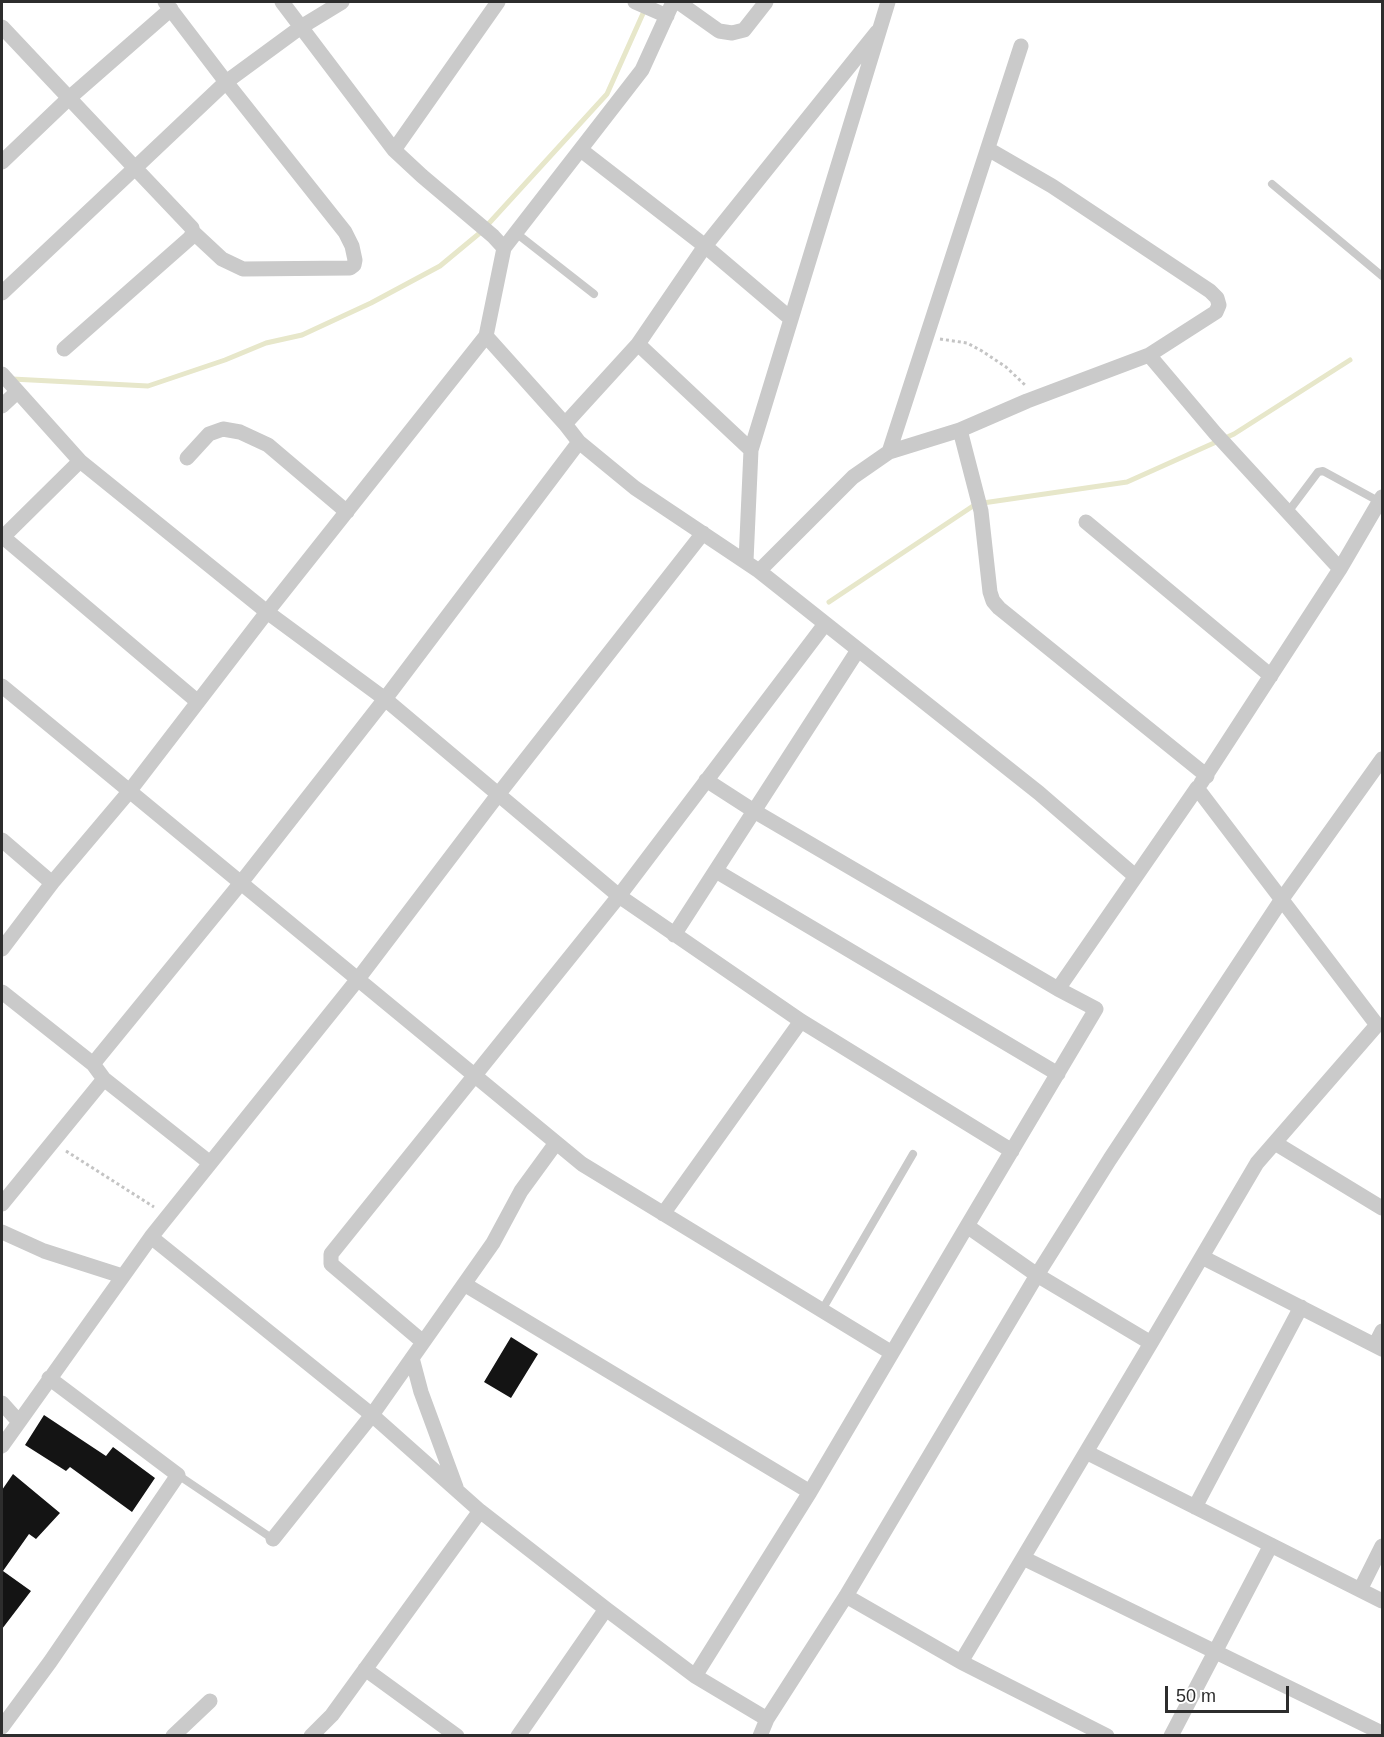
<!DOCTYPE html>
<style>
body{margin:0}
#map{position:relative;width:1384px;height:1737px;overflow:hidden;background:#fff;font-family:Helvetica,sans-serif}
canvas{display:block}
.frame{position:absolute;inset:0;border:3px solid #2d2d2d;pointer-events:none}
.scale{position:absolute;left:1165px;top:1686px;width:124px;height:27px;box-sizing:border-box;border:3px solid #2d2d2d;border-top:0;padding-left:8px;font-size:18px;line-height:21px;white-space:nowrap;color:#2d2d2d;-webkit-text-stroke:4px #fff;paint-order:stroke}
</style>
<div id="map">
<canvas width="1384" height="1737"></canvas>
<div class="frame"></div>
<div class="scale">50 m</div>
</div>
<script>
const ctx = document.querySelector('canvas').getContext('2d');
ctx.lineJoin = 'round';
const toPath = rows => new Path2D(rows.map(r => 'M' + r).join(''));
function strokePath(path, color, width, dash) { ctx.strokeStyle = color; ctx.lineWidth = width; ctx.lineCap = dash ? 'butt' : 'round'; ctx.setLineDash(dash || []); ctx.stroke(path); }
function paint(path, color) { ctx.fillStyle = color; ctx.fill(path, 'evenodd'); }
const stream = toPath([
 [12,379,148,386,225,360,266,343,302,335,371,303,440,266,481,232,607,94,645,9],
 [829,602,976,504,1127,482,1234,434,1350,360]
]);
const building = toPath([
 [511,1337,538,1354,511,1398,484,1382],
 [44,1415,106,1456,113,1447,155,1478,132,1512,70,1467,66,1471,25,1445],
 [13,1474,60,1513,36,1539,29,1534,3,1571,31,1591,2,1629,2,1490]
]);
const path = toPath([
 [940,339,967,343,982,351,1006,367,1025,385],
 [66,1151,154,1207]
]);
const service = toPath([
 [1272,184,1382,276],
 [516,233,594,294],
 [1288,512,1318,472,1323,471,1380,502],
 [822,1310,913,1154],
 [178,1475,273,1539]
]);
const minor = toPath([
 [165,2,226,82,345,232,352,246,355,260,354,265,350,268,243,269,222,259,193,232],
 [635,2,667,16],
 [678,2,719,31,732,33,744,30,766,2],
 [2,27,135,168,226,82,301,27,342,2],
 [394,150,498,2],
 [581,150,705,246,791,319],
 [2,162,68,99,171,9],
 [504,248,642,70,673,2],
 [2,293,135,168,192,228,193,232,190,238,64,349],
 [486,336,565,424,579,442],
 [638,344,751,450],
 [1149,355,1215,433,1340,569],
 [2,374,80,461,267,612,385,699,619,896,801,1021,1012,1151],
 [2,406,17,392],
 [565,424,638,344,705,246,877,32],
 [960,430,981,511,990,592,993,601,999,608,1207,776],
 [889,452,1021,46],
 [187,458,209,434,223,429,240,432,268,445,347,512],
 [1086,522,1271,676],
 [3,537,198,702],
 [2,538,80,461],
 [746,561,751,450,888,2],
 [759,571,853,477,889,452,960,430,1027,401,1149,355,1216,312,1219,305,1217,298,1210,291,1052,186,988,149],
 [2,686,582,1164,892,1353],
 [706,780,754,811,1058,989],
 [1201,783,1340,569,1382,497],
 [2,840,52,883],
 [716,871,1058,1074],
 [674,935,858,650],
 [2,949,52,883,128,793,267,612,486,336,504,248,493,236,422,176,394,150,282,2],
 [2,992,93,1064,104,1079,210,1163],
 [93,1064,240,884,385,699,579,442,635,488,759,571,1039,793,1135,876],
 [1275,1143,1382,1208],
 [2,1204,104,1079],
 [663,1214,801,1021],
 [2,1232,44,1251,122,1276],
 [151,1237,372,1415,480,1511,606,1609,695,1676,767,1719],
 [1202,1257,1382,1349],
 [464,1284,810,1492],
 [423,1342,331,1264,331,1254,619,896,825,624],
 [1375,1345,1382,1331],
 [412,1358,421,1392,456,1487],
 [2,1403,19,1422],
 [2,1446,151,1237,358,979,497,796,703,533],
 [1086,1452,1382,1601],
 [1195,1507,1301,1307],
 [273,1539,372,1415,493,1243,521,1191,556,1143],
 [1023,1558,1382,1733],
 [1360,1590,1382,1546],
 [846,1596,961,1662,1151,1343,1037,1275,967,1226,1096,1009,1058,989,1197,788,1377,1025,1257,1163,1151,1343],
 [961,1662,1107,1736],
 [365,1669,457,1736],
 [695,1676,810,1492,967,1226],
 [2,1727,50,1662,178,1475,49,1378],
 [173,1736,210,1701],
 [311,1736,332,1715,480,1511],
 [518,1736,606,1609],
 [760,1736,767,1719,846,1596,1037,1275,1110,1159,1282,899,1382,759],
 [1171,1736,1271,1545]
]);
strokePath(stream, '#e7e7ca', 5);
paint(building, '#141414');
strokePath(path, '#c4c4c4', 3, [3, 3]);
strokePath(service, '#cacaca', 8);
strokePath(minor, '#cacaca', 15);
</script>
